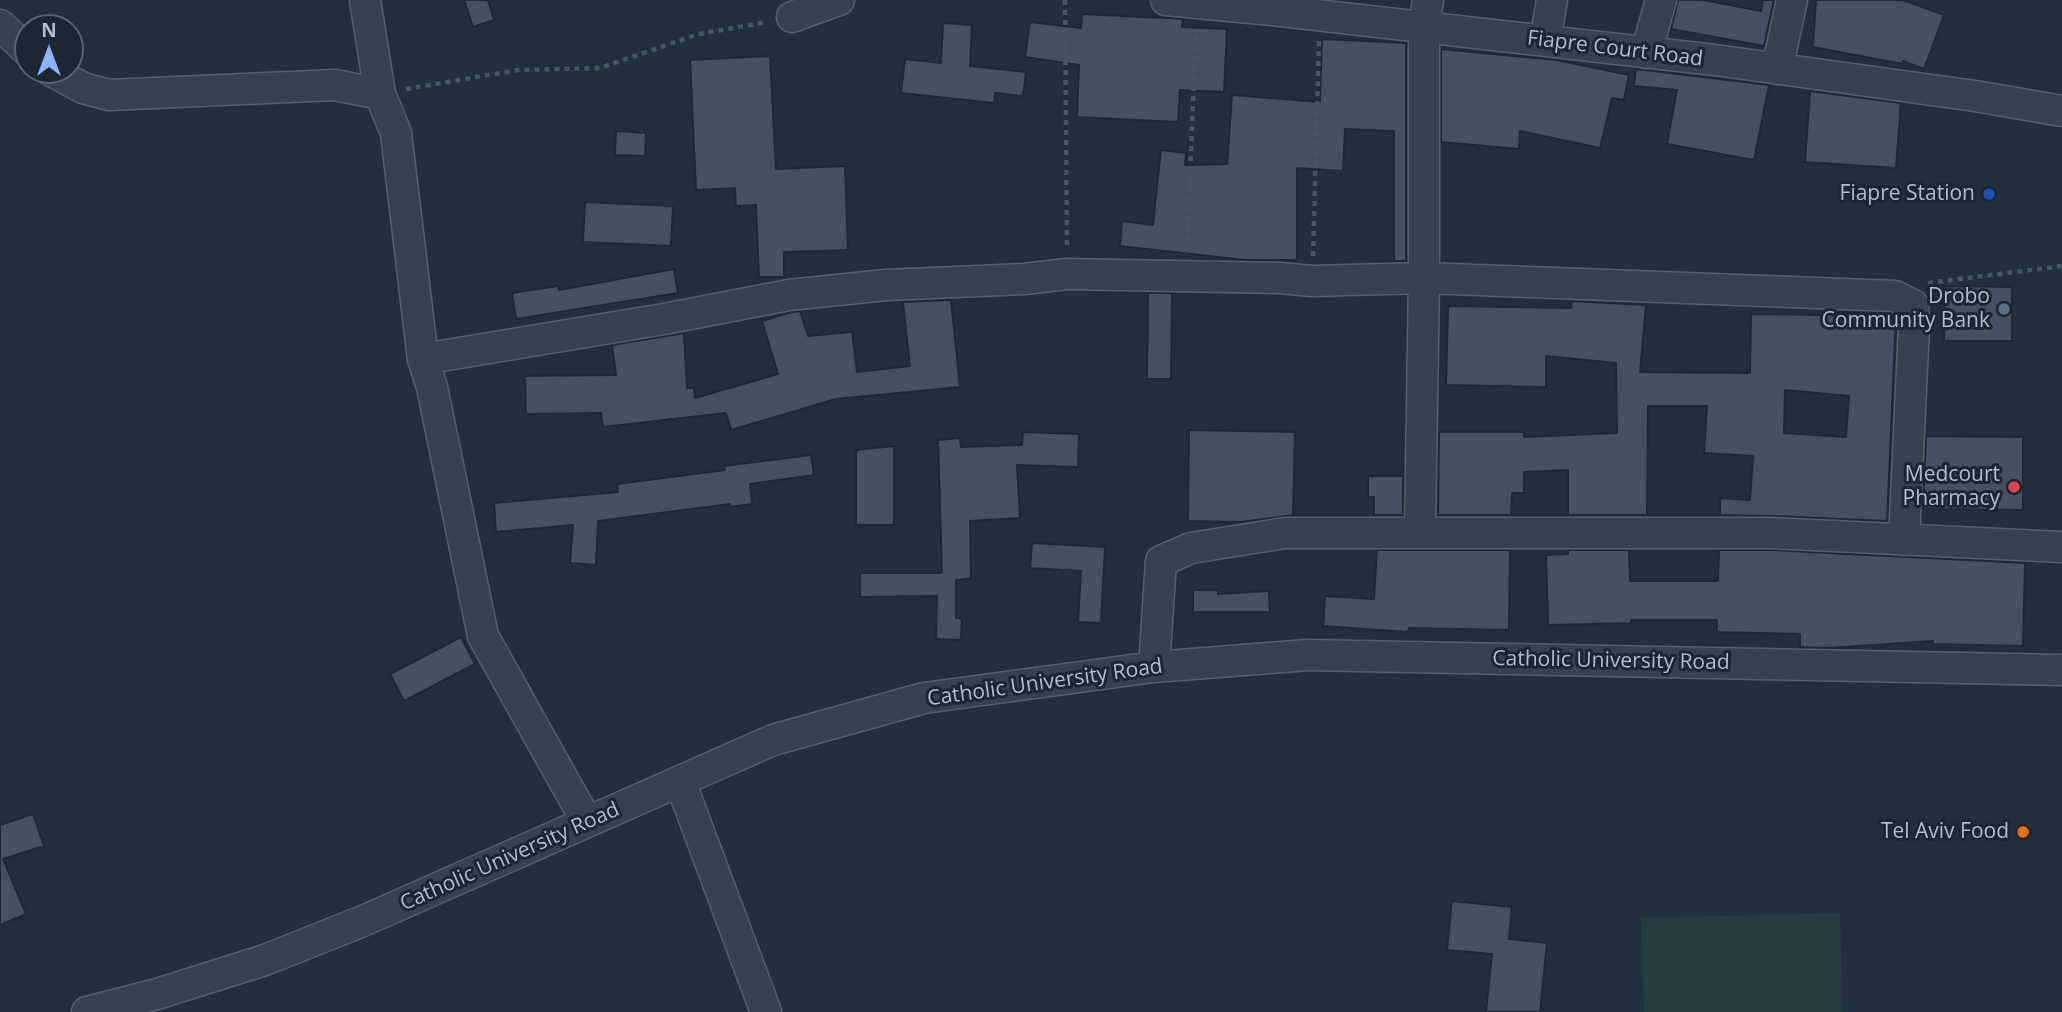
<!DOCTYPE html>
<style>
body{margin:0}
#map{position:relative;width:2062px;height:1012px;overflow:hidden;background:#242f3e;font-family:"Open Sans",sans-serif}
canvas{display:block}
.north{position:absolute;left:14px;top:14px;width:70px;height:70px;box-sizing:border-box;background:#1d2633;border:2px solid #59626f;border-radius:50%;rotate:0deg;font-size:19px;font-weight:700;line-height:28px;text-align:center;color:#b4bcc9}
.north::after{content:'';display:block;margin:auto;width:24px;height:32px;background:#8ab4f8;clip-path:polygon(50% 0,100% 100%,50% 72%,0 100%)}
</style>
<div id="map">
<canvas width="2062" height="1012"></canvas>
<div class="north">N</div>
</div>
<script>
const ctx = document.querySelector('canvas').getContext('2d');
ctx.lineJoin = 'round';
function paint(path, color) { ctx.fillStyle = color; ctx.fill(path, 'evenodd'); }
const toPath = rows => new Path2D(rows.map(r => 'M' + r).join(''));
function strokePath(path, color, width, dash) { ctx.strokeStyle = color; ctx.lineWidth = width; ctx.lineCap = dash ? 'butt' : 'round'; ctx.setLineDash(dash || []); ctx.stroke(path); }
function drawText(font, color, halo, rows, align = 'center') {
  ctx.font = font + ' "Open Sans",sans-serif'; ctx.lineWidth = 6; ctx.setLineDash([]); ctx.textBaseline = 'middle'; ctx.strokeStyle = halo; ctx.fillStyle = color; for (const [text, x, y, turn = 0] of rows) {
    ctx.save(); ctx.translate(x, y); ctx.rotate((+turn || 0) * Math.PI / 180); ctx.textAlign = isNaN(turn) ? turn : align; if (halo) ctx.strokeText(text, 0, 0); ctx.fillText(text, 0, 0); ctx.restore();
  }
}
const green = toPath([
 [1840,913,1843,1012,1644,1012,1641,918]
]);
const building = toPath([
 [464,0,488,0,494,20,473,27,464,0],
 [1678,0,1703,0,1761,11,1763,0,1774,0,1764,46,1671,29,1678,0],
 [1816,0,1903,0,1944,15,1924,69,1903,61,1903,64,1813,47,1816,0],
 [1082,14,1183,19,1182,27,1227,29,1224,92,1180,90,1178,122,1077,117,1079,65,1025,57,1030,22,1081,28,1082,14],
 [943,23,972,25,970,66,1026,72,1023,96,995,93,994,103,901,93,905,59,941,63,943,23],
 [1322,39,1406,43,1406,261,1394,261,1394,131,1345,129,1343,171,1297,168,1297,260,1245,260,1120,246,1122,221,1153,225,1161,150,1186,153,1185,165,1227,164,1232,95,1320,102,1322,39],
 [1441,49,1556,60,1629,75,1624,100,1612,98,1600,148,1520,131,1519,149,1441,142,1441,49],
 [770,56,776,169,845,166,848,250,784,252,784,277,759,277,756,205,736,206,735,188,696,190,690,60,770,56],
 [1636,69,1769,85,1754,160,1667,144,1677,90,1634,86,1636,69],
 [1810,91,1901,103,1896,168,1805,162,1810,91],
 [616,131,646,133,645,156,615,155,616,131],
 [585,202,673,206,671,246,583,242,585,202],
 [674,269,678,293,516,319,512,293,558,286,559,290,674,269],
 [1945,286,2012,287,2012,341,1944,341,1945,286],
 [1148,293,1172,293,1171,379,1147,379,1148,293],
 [951,300,960,387,836,399,731,430,726,413,603,427,601,413,526,414,525,376,616,375,612,345,684,333,687,388,694,388,695,398,778,374,762,321,792,312,800,311,808,336,852,332,857,372,910,366,903,302,951,300],
 [1572,301,1646,305,1640,372,1750,373,1751,314,1824,315,1824,311,1896,317,1887,521,1772,516,1720,515,1720,498,1750,500,1753,456,1704,453,1707,406,1648,406,1647,515,1568,515,1568,470,1524,472,1524,493,1512,493,1511,515,1438,515,1439,432,1524,432,1524,437,1617,433,1616,363,1546,356,1546,387,1446,385,1448,306,1571,308,1572,301],
 [1785,390,1849,396,1846,437,1784,433,1785,390],
 [1189,430,1295,432,1293,515,1241,522,1188,521,1189,430],
 [1023,432,1079,434,1078,467,1017,465,1020,518,970,521,971,578,956,580,956,618,962,618,961,640,936,639,937,596,860,597,860,573,942,573,938,440,960,438,961,447,1022,445,1023,432],
 [1926,436,2023,437,2023,510,1923,509,1926,436],
 [894,446,894,525,856,525,856,450,894,446],
 [811,455,814,475,750,484,752,504,730,507,730,504,598,521,596,565,570,563,573,525,496,532,494,503,618,492,617,484,725,470,724,466,811,455],
 [1368,476,1403,476,1403,515,1374,515,1374,497,1368,497,1368,476],
 [1032,543,1105,547,1101,623,1078,622,1081,571,1030,568,1032,543],
 [1377,550,1510,550,1509,630,1409,628,1408,632,1323,626,1325,596,1374,599,1377,550],
 [1568,550,1629,550,1630,581,1718,581,1719,550,1771,550,2025,563,2023,646,1933,644,1933,641,1828,648,1800,647,1800,634,1717,632,1717,620,1631,620,1631,623,1548,625,1546,555,1568,554,1568,550],
 [1193,590,1218,590,1218,594,1269,591,1270,612,1193,612,1193,590],
 [461,637,475,664,404,701,390,674,461,637],
 [33,814,44,846,3,859,26,914,0,925,0,825,33,814],
 [1452,901,1512,907,1509,939,1547,943,1540,1012,1486,1012,1492,954,1447,950,1452,901]
]);
const path = toPath([
 [1065,0,1067,248],
 [406,89,518,70,600,68,699,34,767,22],
 [1187,251,1196,29],
 [1313,256,1319,41],
 [1928,283,2062,266]
]);
const minor = toPath([
 [365,0,380,94,396,133,423,359,432,387,483,636,587,822],
 [1166,0,1272,10,1715,60,1975,96,2062,111],
 [792,17,839,0],
 [0,25,28,51],
 [1545,41,1552,0],
 [1646,53,1661,0],
 [1777,69,1792,0],
 [50,70,83,88,109,95,335,85,380,94],
 [423,359,664,319,789,295,886,285,1024,279,1067,274,1280,278,1312,281,1424,278,1895,296,1913,305,1914,325,1904,540],
 [1420,533,1424,278,1424,27,1428,0],
 [1154,667,1161,561,1191,548,1285,533,1771,533,2062,547],
 [680,781,766,1012],
 [87,1012,157,994,265,960,363,921,773,740,924,698,1154,667,1308,655,2062,670]
]);
const markers = [
 [1989,194,7,"#1a4fb4"],
 [2004,309,7,"#5c6f8a"],
 [2014,487,7,"#e0444e"],
 [2023,832,7,"#e8710a"]
];
const streetNames = [
 ["Fiapre Court Road",1615,49,7],
 ["Catholic University Road",1611,661,1],
 ["Catholic University Road",1045,683,-8],
 ["Catholic University Road",510,857,-24]
];
const poiNames = [
 ["Fiapre Station",1975,194],
 ["Drobo",1990,297],
 ["Community Bank",1990,321],
 ["Medcourt",2000,475],
 ["Pharmacy",2000,499],
 ["Tel Aviv Food",2009,832]
];
paint(green, '#263c3f');
paint(building, '#455162');
strokePath(building, '#1f2835', 2);
strokePath(minor, '#565f6c', 33);
strokePath(path, '#44595c', 4.5, [5, 5]);
strokePath(minor, '#38414e', 30);
for (const [x, y, r, color] of markers) { const dot = new Path2D(); dot.arc(x, y, r, 0, 2 * Math.PI); ctx.fillStyle = color; ctx.fill(dot); strokePath(dot, '#1d2633', 2.5); }
drawText('21px', '#b4bcc9', '#1d2633', streetNames);
drawText('21px', '#b4bcc9', '#1d2633', poiNames, 'right');
</script>
